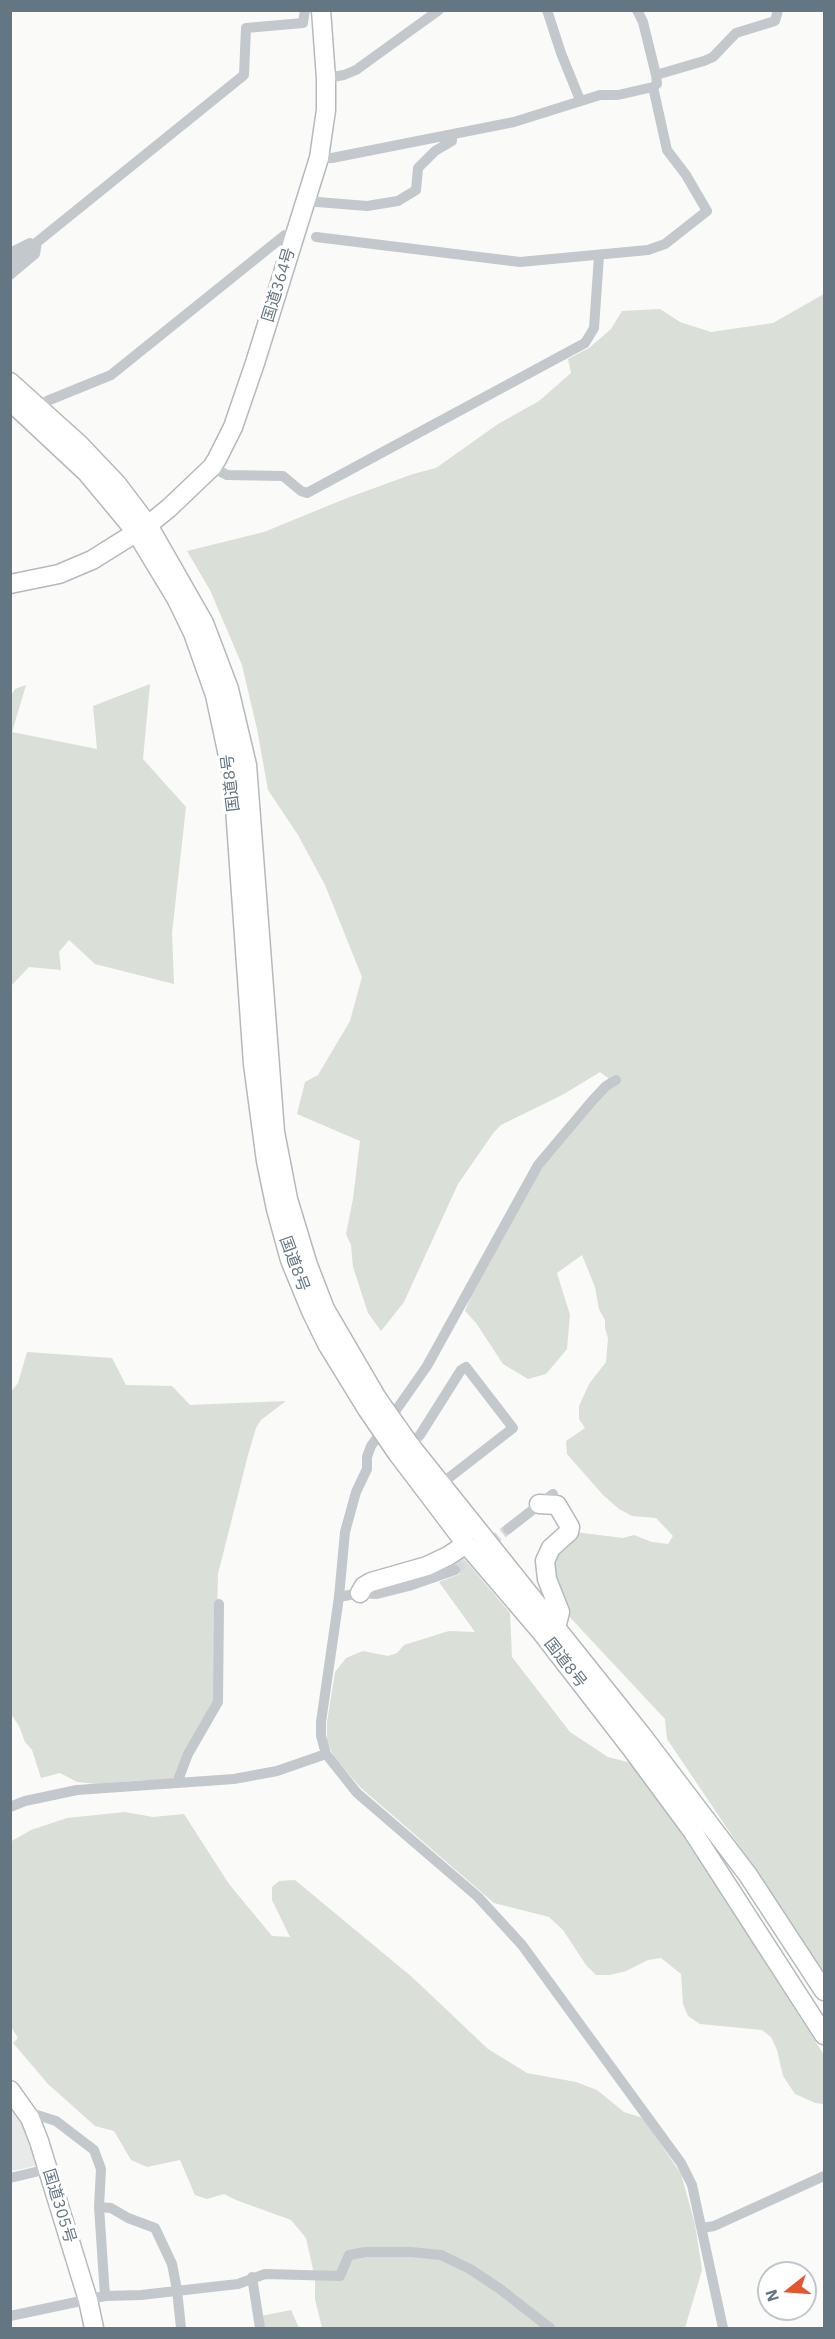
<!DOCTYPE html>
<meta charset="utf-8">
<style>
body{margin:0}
#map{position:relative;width:835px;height:2339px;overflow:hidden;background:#fafaf8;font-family:"IBM Plex Sans",sans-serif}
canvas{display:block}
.frame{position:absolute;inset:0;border:12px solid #657683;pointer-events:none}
.north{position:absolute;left:757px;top:2261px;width:60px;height:60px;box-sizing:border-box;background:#fff;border:2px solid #c1c8cd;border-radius:50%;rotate:253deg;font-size:16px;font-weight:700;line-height:24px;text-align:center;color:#657683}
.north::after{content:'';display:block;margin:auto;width:21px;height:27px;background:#e4572e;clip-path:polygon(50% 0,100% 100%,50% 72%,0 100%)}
</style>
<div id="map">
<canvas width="835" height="2339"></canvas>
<div class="frame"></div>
<div class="north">N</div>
</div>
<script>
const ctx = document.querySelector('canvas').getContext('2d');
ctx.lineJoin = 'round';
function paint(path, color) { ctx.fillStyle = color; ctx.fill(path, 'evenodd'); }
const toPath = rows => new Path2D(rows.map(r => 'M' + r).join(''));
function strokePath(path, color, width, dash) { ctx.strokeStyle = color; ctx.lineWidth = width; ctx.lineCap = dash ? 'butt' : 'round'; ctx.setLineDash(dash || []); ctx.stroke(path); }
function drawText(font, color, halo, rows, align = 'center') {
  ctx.font = font + ' "IBM Plex Sans","Noto Sans JP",sans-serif'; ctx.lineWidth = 6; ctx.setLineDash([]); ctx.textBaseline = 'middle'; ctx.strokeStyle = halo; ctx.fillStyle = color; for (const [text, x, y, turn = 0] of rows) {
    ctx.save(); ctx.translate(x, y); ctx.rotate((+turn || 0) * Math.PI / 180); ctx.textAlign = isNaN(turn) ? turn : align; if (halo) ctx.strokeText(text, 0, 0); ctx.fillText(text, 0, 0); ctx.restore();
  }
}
const built = toPath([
 [10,2102,26,2125,40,2165,11,2171]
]);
const green = toPath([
 [824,294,824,1972,667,1739,665,1719,564,1611,557,1597,552,1554,574,1532,623,1538,634,1535,652,1542,668,1544,673,1536,656,1518,632,1516,619,1509,603,1495,567,1454,566,1441,585,1428,579,1419,579,1406,589,1384,606,1362,608,1338,605,1328,605,1320,599,1309,595,1287,582,1255,557,1273,570,1315,567,1349,546,1374,528,1379,503,1364,476,1323,465,1311,484,1263,547,1158,608,1087,608,1078,600,1072,564,1094,501,1125,494,1132,458,1184,404,1302,381,1331,368,1313,353,1267,351,1245,346,1234,353,1199,360,1141,297,1114,305,1082,318,1075,350,1021,362,977,325,885,298,835,268,790,257,729,242,665,210,590,187,551,264,532,347,498,413,474,436,468,498,424,539,401,571,373,568,359,589,348,611,329,622,311,660,309,680,322,711,332,773,323],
 [150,684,143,759,186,807,172,933,174,984,95,964,69,940,59,952,61,970,29,967,11,986,11,696,15,689,26,685,12,732,97,749,93,706],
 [27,1352,112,1358,126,1385,172,1386,190,1405,286,1401,261,1420,256,1428,248,1455,218,1574,215,1699,174,1781,144,1780,97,1784,77,1782,60,1773,41,1778,32,1750,25,1742,19,1726,11,1714,10,1393,18,1383],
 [462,1556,510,1613,512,1657,570,1732,608,1757,635,1764,721,1893,824,2055,824,2104,815,2103,795,2094,783,2076,777,2050,771,2037,762,2030,700,2024,688,2016,683,2004,681,1974,661,1958,648,1960,626,1971,610,1975,596,1975,586,1965,563,1930,549,1917,494,1903,361,1788,334,1757,327,1742,327,1722,335,1672,346,1658,363,1651,388,1656,397,1653,404,1645,449,1631,475,1632,439,1582,460,1574,455,1558],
 [125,1812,153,1817,184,1814,229,1884,272,1936,290,1937,272,1900,272,1887,279,1881,295,1880,412,1977,488,2049,527,2073,576,2082,597,2090,624,2112,643,2118,681,2174,695,2224,702,2270,685,2328,322,2328,315,2299,315,2278,306,2238,291,2220,236,2200,224,2194,207,2199,195,2195,180,2160,147,2167,131,2160,114,2131,95,2126,48,2084,13,2043,18,2038,10,2025,10,1842,31,1830,67,1818],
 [291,2310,299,2328,264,2328,261,2316]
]);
const minorTunnel = toPath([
 [455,1570,508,1529]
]);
const minor = toPath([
 [547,10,561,53,580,100],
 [656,75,704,61,713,57,736,33,775,21,778,10],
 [326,78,344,75,356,70,439,10],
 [319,158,332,158,514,122,600,95,618,95,653,87],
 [305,201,367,206,398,201,416,190,418,168,435,151,452,141,452,135],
 [316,237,520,262,648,250,665,244,707,211,686,175,667,150,653,87,657,84,656,75,643,22,637,10],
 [10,253,30,243],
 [10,264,244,75,246,28,303,23,305,10],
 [10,275,35,254,37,242],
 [42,409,47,401,111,375,285,235,294,235],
 [212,467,227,475,283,476,301,491,307,493,585,343,594,328,599,256],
 [616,1080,606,1086,592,1101,538,1165,427,1366,371,1446,367,1457,367,1469,356,1492,345,1532,339,1597,321,1722,321,1736,326,1754,357,1793,478,1897,522,1945,681,2163,692,2185,723,2328],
 [410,1445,420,1435,461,1370,466,1367,513,1428,441,1484],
 [508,1529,553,1494],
 [339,1597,360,1593,377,1594,409,1586,455,1570],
 [177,1783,188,1754,218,1702,219,1604],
 [10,1807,25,1801,77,1790,234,1779,277,1771,326,1754],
 [30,2118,37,2115,56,2121,94,2150,101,2169,99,2207,105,2296],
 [10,2178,48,2169],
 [99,2207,111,2208,128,2218,155,2228,172,2264,177,2290,181,2328],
 [702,2228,714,2226,824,2176],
 [252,2277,260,2328],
 [10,2316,105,2296,141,2295,238,2284,265,2274,340,2276,349,2255,365,2252,411,2252,441,2255,470,2269,500,2289,550,2328]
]);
const trunk = toPath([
 [10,382,79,444,117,484,148,525,204,623,229,689,247,765,275,1132,288,1199,308,1265,325,1309,377,1398],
 [10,401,87,473,136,532,176,598,193,633,215,695,233,779,253,1064,266,1161,276,1209,290,1260,311,1311,327,1344,367,1409],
 [10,584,59,574,92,560,148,525,169,508,212,467,217,459,233,427,255,363,319,158,326,110,326,78,321,10],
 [410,1445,641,1734,748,1875,824,1991],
 [397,1453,466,1544,542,1633,631,1748,693,1832,824,2035],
 [539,1504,557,1505,570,1527,569,1532,551,1548,545,1561,547,1579,560,1612,556,1628],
 [360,1593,364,1586,371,1582,427,1566,448,1556,466,1544],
 [10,2090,30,2118,39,2141,88,2300,94,2328]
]);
const trunkBridge = toPath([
 [377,1398,410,1445],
 [367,1409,397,1453]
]);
const streetNames = [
 ["国道364号",279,285,-73],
 ["国道8号",231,783,-97],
 ["国道8号",294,1264,70],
 ["国道8号",565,1663,52],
 ["国道305号",59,2206,73]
];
paint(built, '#e8e9e9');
paint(green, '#dadfd7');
strokePath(minorTunnel, '#d5d9db', 10, [10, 5]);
strokePath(trunk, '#b4b9bd', 21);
strokePath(minor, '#c3c8cc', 10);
strokePath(trunk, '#fff', 18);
strokePath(trunkBridge, '#b4b9bd', 21, []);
strokePath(trunkBridge, '#fff', 18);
drawText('16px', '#657683', '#fff', streetNames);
</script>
